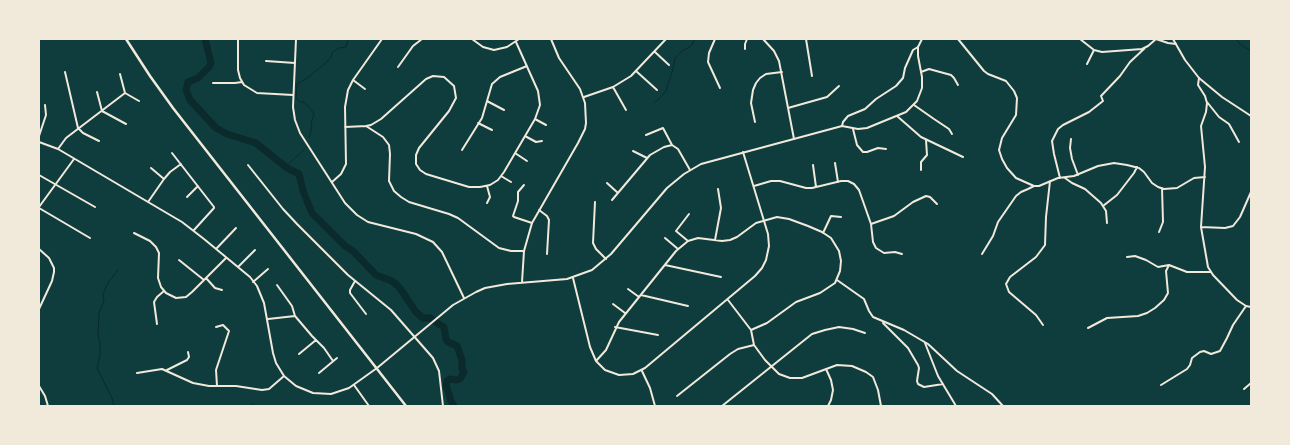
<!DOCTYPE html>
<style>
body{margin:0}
#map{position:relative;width:1290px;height:445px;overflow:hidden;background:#0f3d3e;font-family:"Sofia Sans Condensed",sans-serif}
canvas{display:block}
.frame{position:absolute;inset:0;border:40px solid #f1e9da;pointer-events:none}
</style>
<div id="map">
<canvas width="1290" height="445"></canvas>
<div class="frame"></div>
</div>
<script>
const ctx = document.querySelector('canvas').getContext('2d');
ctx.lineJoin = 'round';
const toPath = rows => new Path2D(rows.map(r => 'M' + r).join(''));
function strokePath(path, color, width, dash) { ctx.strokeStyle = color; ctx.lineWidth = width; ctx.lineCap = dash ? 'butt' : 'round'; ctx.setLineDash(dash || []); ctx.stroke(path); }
const stream = toPath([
 [1236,39,1241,45,1251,51],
 [655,102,661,97,666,91,673,69,675,58,681,52,691,46,695,39],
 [309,138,312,126,311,122,314,115,313,112,304,102,300,102,296,98,297,84,306,79,327,62,332,56,332,53,334,51,339,48,346,47,348,39],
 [286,166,304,150],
 [114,406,112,398,97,368,100,355,100,342,98,336,99,313,104,301,103,294,109,281,118,270],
 [249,406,254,404]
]);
const river = toPath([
 [205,39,211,63,209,67,198,78,188,82,186,90,190,100,216,128,227,134,256,143,287,168,299,174,303,191,312,213,345,246,353,251,376,275,392,281,399,287,416,312,423,318,430,318,437,323,444,327,446,339,448,342,457,346,462,360,462,369,464,372,460,379,456,380,450,379,447,381,446,385,451,401,454,406]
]);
const minor = toPath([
 [238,39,238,70,240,78,244,85,257,93,293,95],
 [296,39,293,107,295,120,300,133,345,203,357,215,368,222,416,234,433,242,442,252,464,298],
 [455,39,469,39],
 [472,39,483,47,494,50,507,47,519,39],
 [715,39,709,53,708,62,720,88],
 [763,39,774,51,779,61,794,139],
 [806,39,812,76],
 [958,39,984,71,988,74,1006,81,1014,91,1017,98,1016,115,1002,138,999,150,1002,159,1007,168,1016,178,1034,186,1039,186,1058,178,1074,176,1098,166,1114,163,1127,165,1139,168,1144,172,1152,183,1158,187,1164,189,1177,188,1194,178,1205,177],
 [1080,39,1094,50,1102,52,1142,49,1148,46,1156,39,1168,43,1176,44],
 [745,49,745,44,747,39],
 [655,52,669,65],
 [266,61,295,63],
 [1087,64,1094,50],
 [398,67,413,46,422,39],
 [636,71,657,90],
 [65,72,78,128,83,133,99,141],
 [921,72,929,69,951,75,954,78,958,85],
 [120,74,125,93],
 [1199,78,1198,85,1205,96,1207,103,1206,112,1201,126,1205,167,1201,227,1208,267,1213,275,1237,300,1246,306,1251,307],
 [353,80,365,89],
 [213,83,235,83,242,82],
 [613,87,626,110],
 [97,92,102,111,126,124],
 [125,93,139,101],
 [584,97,613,87,631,76,666,39],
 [487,101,504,110],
 [1207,102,1219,117,1229,124,1239,142],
 [914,105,934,119,949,129,952,134],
 [788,108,827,97,839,86],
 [897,116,921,137,963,157],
 [535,119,546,125],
 [755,122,751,103,753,90,756,83,760,78,766,74,782,72],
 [478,123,492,130],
 [366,126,383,137,389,145,390,154,389,181,394,191,401,197,409,202,449,214,458,218,499,248,511,251,524,251],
 [842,126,843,122,848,116,865,109,876,99,896,86,903,78,905,68,913,50,918,47],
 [345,127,366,126,371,125,381,119,426,79,433,76,444,77,454,86,456,98,449,111,419,148,416,155,416,164,420,170,426,174,469,187,480,187,490,185,498,180,504,172,535,119,540,105,538,91,516,42],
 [853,129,857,145,863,152,867,152,878,148,886,149],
 [646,135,663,128,672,145],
 [39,136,46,115,45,105],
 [525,136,536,142,542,141],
 [1071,139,1070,148,1072,159,1078,175],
 [39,142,58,149,182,222,204,239,250,277,257,286,264,303,273,353,276,363,284,376,296,386,313,393,331,394,349,388,377,368],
 [58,149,66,138,125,93],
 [462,150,482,118,492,84,500,77,527,66],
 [633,151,647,158],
 [172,153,214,207,214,208,194,230],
 [515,153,527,161],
 [835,163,838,182],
 [248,165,283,209,297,224,348,275,391,310,433,358,439,371,443,406],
 [813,165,816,187],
 [151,168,164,179],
 [921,170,921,162,927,155,926,140],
 [39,175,95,207],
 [501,176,511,182],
 [1060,178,1054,154,1052,141,1058,129,1063,125,1089,112,1103,101,1101,96,1120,76,1130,62,1145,48],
 [1065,178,1072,183,1085,189,1101,203,1106,211,1107,223],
 [332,182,341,174,346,164,345,107,348,90,353,80,382,39],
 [607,183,618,193],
 [524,185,518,192,518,201,513,216,514,217,532,223],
 [487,186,490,197,487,203],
 [754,186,771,181,780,181,806,188,812,188,841,181,848,181,854,184,859,190,871,224,894,216,913,202,926,196,930,197,937,204],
 [187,197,198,186],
 [612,200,650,155,664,147,672,145,678,149,690,170],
 [148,202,164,179,170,172,181,164],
 [595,202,593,243,596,249,606,259],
 [1103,206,1117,195,1134,173,1137,167],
 [39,207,74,159],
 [39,208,90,238],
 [539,210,547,216,549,220,547,254],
 [871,224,873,242,876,248,884,253,895,252,902,254],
 [1201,227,1225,228,1233,226,1240,217,1251,192],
 [1159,232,1163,222,1162,188],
 [134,233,150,241,156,247,159,253,158,278,161,287,166,293,176,298,186,297,192,292,226,258],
 [823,233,831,216,841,217],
 [665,238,678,249],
 [715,240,721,208,718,189],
 [688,241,676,231,689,214],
 [39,249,49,258,54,268,54,272,52,281,39,309],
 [216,249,236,228],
 [982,254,993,236,998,222,1016,196,1021,192,1028,189,1034,186],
 [1127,257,1135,256,1146,260,1158,267,1169,265],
 [179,260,204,280],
 [665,265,721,277],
 [238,267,255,250],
 [206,278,215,288,222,290],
 [573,278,590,347,596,361,605,370,619,375,633,374,645,368,755,276,762,268,766,260,769,246,768,234,743,152],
 [837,280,864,299,869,311,873,317,904,330,928,344,957,371,992,394,1003,406],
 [355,281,350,290,350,293,366,314],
 [253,282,268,269],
 [277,285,292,306,295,316,312,336,324,348,333,361],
 [628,289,639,297],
 [641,295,688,306],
 [728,300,751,330,754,345,765,360,779,374,790,378,802,378,837,365,852,366,866,372,873,377,878,390,881,406],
 [613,304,625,313],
 [268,319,295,316],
 [883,323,908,348,918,365,919,368,917,381,918,384,924,387,943,384],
 [157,324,154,302,157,297,164,291],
 [1043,325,1036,315,1009,292,1006,284,1010,277,1036,257,1045,245,1046,217,1050,181],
 [216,327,223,325,229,331,216,370,217,386],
 [615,327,658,335],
 [1088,328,1107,318,1138,316,1147,313,1155,308,1164,300,1168,293,1166,271,1169,265,1187,272,1211,272],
 [925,343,938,376,956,406],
 [299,354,316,340],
 [596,361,606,350,619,322,676,251,688,241,698,238,722,241,730,240,737,237,756,223,777,217,789,219,808,226,822,232,831,238,839,251,841,261,840,271,835,283,820,293,796,302,767,323,751,330],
 [826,369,831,380,833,390,831,400,828,406],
 [167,370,187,360,189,357,188,352],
 [642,371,650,388,655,406],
 [137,373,162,369,193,383,209,386,236,386,262,390,269,389,284,376],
 [319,373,337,358],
 [354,385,369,406],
 [1161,385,1187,369,1190,365,1192,358,1200,352,1204,351,1211,354,1220,351,1227,338,1233,325,1246,306],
 [39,386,45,396,48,406],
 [1244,389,1251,383],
 [677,396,730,354,738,349,754,345],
 [722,406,812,334,825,330,839,327,853,329,865,333]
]);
const tertiary = toPath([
 [1173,39,1185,60,1199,78,1222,97,1251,116],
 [522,282,524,251,532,223,578,143,585,129,586,123,585,103,580,89,559,58,551,39],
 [377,368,453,305,476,292,485,288,507,284,567,279,592,270,611,254,667,188,684,174,701,164,842,126,858,129,867,128,906,112,917,101,922,88,922,77,918,56,918,47,922,39]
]);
const secondary = toPath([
 [126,39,150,76,173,108,406,406]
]);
strokePath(stream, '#0a2a2b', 1);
strokePath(river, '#0a2a2b', 7);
strokePath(minor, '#f1e9da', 2);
strokePath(tertiary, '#f1e9da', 2);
strokePath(secondary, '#f1e9da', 2.5);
</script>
